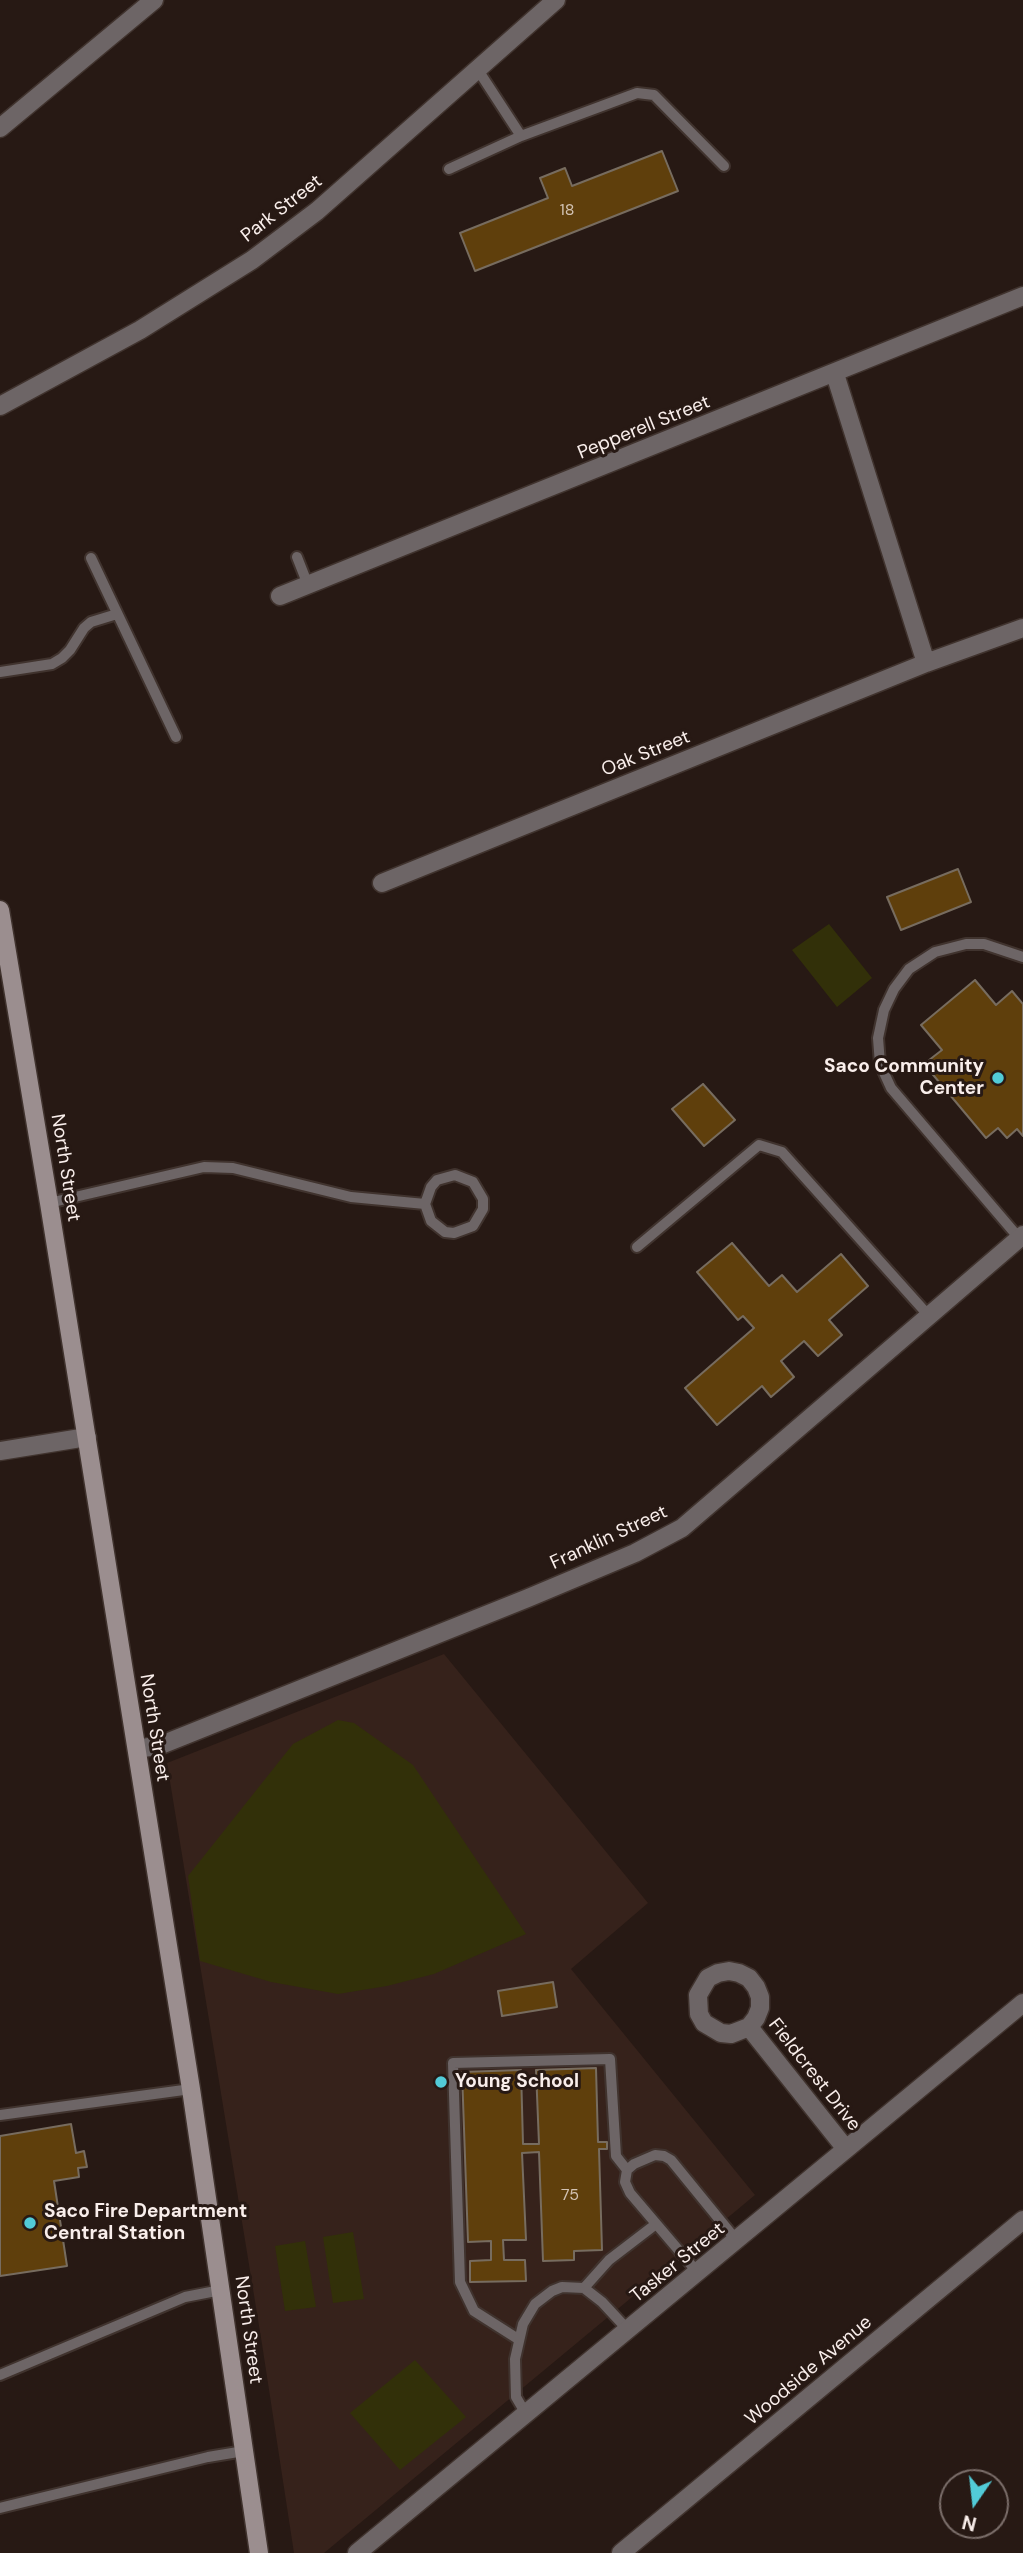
<!DOCTYPE html>
<style>
body{margin:0}
#map{position:relative;width:1023px;height:2553px;overflow:hidden;background:#271914;font-family:"DM Sans",sans-serif}
canvas{display:block}
.north{position:absolute;left:939px;top:2469px;width:70px;height:70px;box-sizing:border-box;background:#271914;border:2px solid #7b6e6a;border-radius:50%;rotate:194deg;font-size:19px;font-weight:700;line-height:28px;text-align:center;color:#f9eeeb}
.north::after{content:'';display:block;margin:auto;width:24px;height:32px;background:#52cbd7;clip-path:polygon(50% 0,100% 100%,50% 72%,0 100%)}
</style>
<div id="map">
<canvas width="1023" height="2553"></canvas>
<div class="north">N</div>
</div>
<script>
const ctx = document.querySelector('canvas').getContext('2d');
ctx.lineJoin = 'round';
function paint(path, color) { ctx.fillStyle = color; ctx.fill(path, 'evenodd'); }
const toPath = rows => new Path2D(rows.map(r => 'M' + r).join(''));
function strokePath(path, color, width, dash) { ctx.strokeStyle = color; ctx.lineWidth = width; ctx.lineCap = dash ? 'butt' : 'round'; ctx.setLineDash(dash || []); ctx.stroke(path); }
function drawText(font, color, halo, rows, align = 'center') {
  ctx.font = font + ' "DM Sans",sans-serif'; ctx.lineWidth = 6; ctx.setLineDash([]); ctx.textBaseline = 'middle'; ctx.strokeStyle = halo; ctx.fillStyle = color; for (const [text, x, y, turn = 0] of rows) {
    ctx.save(); ctx.translate(x, y); ctx.rotate((+turn || 0) * Math.PI / 180); ctx.textAlign = isNaN(turn) ? turn : align; if (halo) ctx.strokeText(text, 0, 0); ctx.fillText(text, 0, 0); ctx.restore();
  }
}
const built = toPath([
 [444,1654,648,1903,571,1969,755,2195,324,2553,294,2553,262,2344,167,1763]
]);
const green = toPath([
 [829,924,872,978,837,1007,792,950],
 [338,1720,354,1723,413,1765,526,1934,434,1974,387,1986,338,1994,271,1982,200,1961,188,1876,293,1744],
 [353,2232,364,2299,333,2303,323,2237],
 [305,2241,316,2307,285,2311,275,2246],
 [415,2360,466,2417,400,2470,350,2413]
]);
const building = toPath([
 [662,151,678,191,475,271,460,233,548,198,540,178,565,168,572,186,662,151],
 [958,869,971,902,901,930,887,897,958,869],
 [975,980,996,1005,1012,991,1023,1004,1023,1136,1017,1129,1007,1138,998,1128,986,1138,924,1064,942,1050,921,1025,975,980],
 [703,1084,735,1120,704,1146,672,1109,703,1084],
 [732,1243,769,1286,782,1275,797,1292,841,1254,868,1286,829,1320,842,1335,818,1356,804,1341,781,1361,794,1377,771,1397,762,1386,717,1425,685,1388,754,1328,743,1316,738,1320,697,1272,732,1243],
 [553,1982,557,2007,502,2016,498,1991,553,1982],
 [596,2068,598,2142,607,2142,607,2149,599,2149,602,2250,574,2251,574,2260,543,2261,539,2152,522,2153,526,2240,503,2240,504,2260,525,2260,526,2281,470,2282,470,2261,491,2260,491,2241,468,2242,462,2072,521,2070,523,2144,539,2144,536,2070,596,2068],
 [71,2124,76,2153,84,2151,87,2167,78,2168,79,2177,54,2181,67,2266,0,2276,0,2136,71,2124]
]);
const lane = toPath([
 [478,70,521,136,637,93,654,95,724,166],
 [449,169,521,136],
 [297,557,308,585],
 [91,558,176,737],
 [0,672,52,664,62,658,70,650,84,628,91,622,117,614],
 [49,1203,204,1167,233,1168,351,1197,425,1204,431,1221,445,1232,454,1233,473,1226,483,1209,483,1199,473,1182,455,1175,437,1180,431,1187,425,1204],
 [1019,1238,891,1088,880,1064,878,1038,884,1010,894,989,909,969,935,952,966,944,984,944,1023,957],
 [637,1247,759,1145,782,1152,929,1316],
 [0,2115,191,2089],
 [698,2273,630,2193,625,2182,627,2170,634,2164,655,2155,664,2156,671,2160,737,2241],
 [584,2288,609,2260,656,2224],
 [518,2339,474,2311,460,2282,453,2063,610,2059,616,2156,627,2170],
 [0,2375,185,2297,221,2290],
 [526,2414,516,2397,515,2359,523,2324,535,2304,552,2291,562,2287,584,2288,602,2302,628,2330],
 [0,2508,208,2457,244,2451]
]);
const street = toPath([
 [0,128,154,0],
 [835,374,926,663],
 [0,406,140,330,252,260,317,211,556,0],
 [280,596,1023,296],
 [382,883,926,663,1023,628],
 [0,1451,87,1437],
 [137,1749,161,1745,528,1598,635,1553,682,1528,1023,1235],
 [749,2027,756,2018,760,2008,760,1997,756,1987,749,1978,739,1973,729,1971,718,1973,708,1978,698,1995,699,2014,704,2023,721,2033,731,2034,749,2027,846,2149],
 [357,2553,1023,2003],
 [621,2553,1023,2220]
]);
const secondary = toPath([
 [0,910,49,1203,191,2089,259,2553]
]);
const markers = [
 [998,1078,7,"#52cbd7"],
 [441,2082,7,"#52cbd7"],
 [30,2223,7,"#52cbd7"]
];
const numberNames = [
 ["18",567,211],
 ["75",570,2196]
];
const streetNames = [
 ["Park Street",282,209,-38],
 ["Pepperell Street",644,428,-22],
 ["Oak Street",646,754,-22],
 ["North Street",65,1168,81],
 ["Franklin Street",609,1538,-25],
 ["North Street",154,1728,81],
 ["Fieldcrest Drive",814,2075,52],
 ["Tasker Street",678,2263,-39],
 ["North Street",248,2330,82],
 ["Woodside Avenue",809,2371,-40]
];
const poiNames = [
 ["Saco Community",984,1067,"right"],
 ["Center",984,1089,"right"],
 ["Young School",455,2082],
 ["Saco Fire Department",44,2212],
 ["Central Station",44,2234]
];
paint(built, '#36221b');
paint(green, '#323009');
paint(building, '#5f3f0c');
strokePath(building, '#776c5f', 2);
strokePath(lane, '#40332e', 14);
strokePath(street, '#40332e', 21);
strokePath(secondary, '#40332e', 21);
strokePath(lane, '#6d6566', 10);
strokePath(street, '#6d6566', 18);
strokePath(secondary, '#9b8e8f', 18);
for (const [x, y, r, color] of markers) { const dot = new Path2D(); dot.arc(x, y, r, 0, 2 * Math.PI); ctx.fillStyle = color; ctx.fill(dot); strokePath(dot, '#271914', 2.5); }
drawText('16px', '#d2c2b3', null, numberNames);
drawText('19px', '#f9eeeb', '#271914', streetNames);
drawText('bold 19px', '#f9eeeb', '#271914', poiNames, 'left');
</script>
